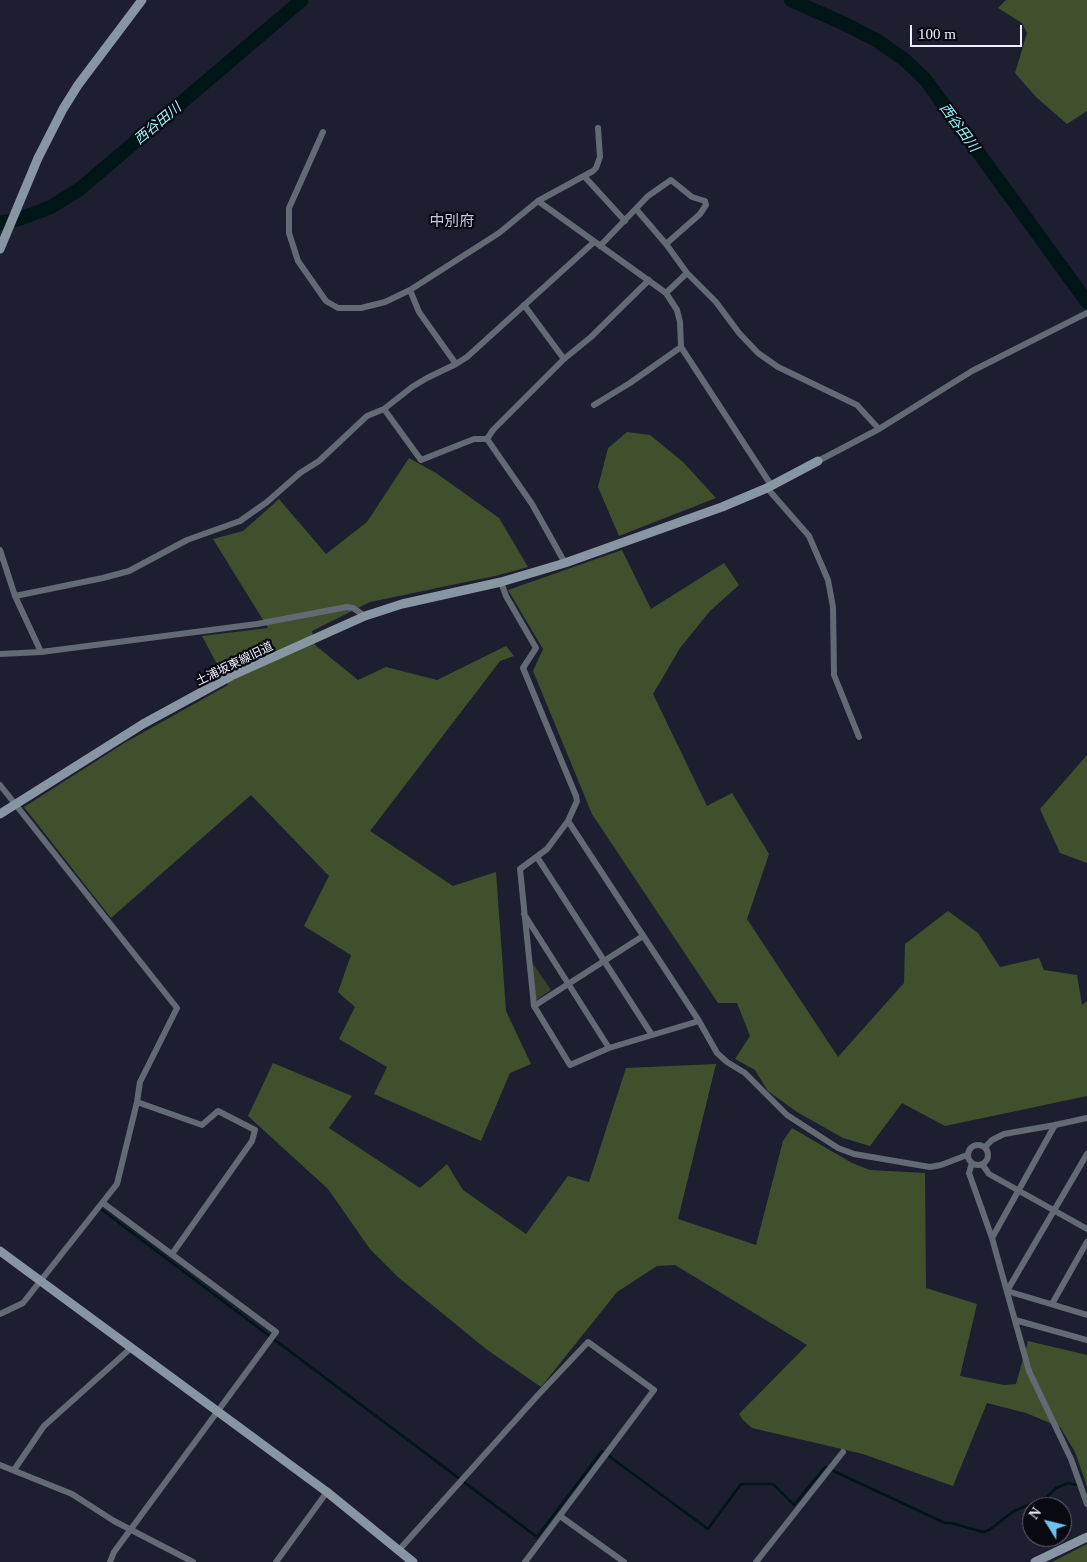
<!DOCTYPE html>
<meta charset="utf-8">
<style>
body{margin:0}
#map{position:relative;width:1087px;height:1562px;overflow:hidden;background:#1e1e31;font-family:Georgia,serif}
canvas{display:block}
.north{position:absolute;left:1022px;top:1497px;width:50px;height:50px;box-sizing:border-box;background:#090911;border:1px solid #65656f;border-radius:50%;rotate:306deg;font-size:14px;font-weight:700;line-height:20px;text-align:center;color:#eef0fd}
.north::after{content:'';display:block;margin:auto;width:18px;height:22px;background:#6dc2f3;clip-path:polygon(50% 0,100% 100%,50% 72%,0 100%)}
.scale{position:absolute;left:910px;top:25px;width:112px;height:22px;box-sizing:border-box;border:2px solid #eef0fd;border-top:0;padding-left:6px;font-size:15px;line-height:18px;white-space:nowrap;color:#eef0fd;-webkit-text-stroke:4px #090911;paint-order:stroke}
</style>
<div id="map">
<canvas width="1087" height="1562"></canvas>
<div class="north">N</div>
<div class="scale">100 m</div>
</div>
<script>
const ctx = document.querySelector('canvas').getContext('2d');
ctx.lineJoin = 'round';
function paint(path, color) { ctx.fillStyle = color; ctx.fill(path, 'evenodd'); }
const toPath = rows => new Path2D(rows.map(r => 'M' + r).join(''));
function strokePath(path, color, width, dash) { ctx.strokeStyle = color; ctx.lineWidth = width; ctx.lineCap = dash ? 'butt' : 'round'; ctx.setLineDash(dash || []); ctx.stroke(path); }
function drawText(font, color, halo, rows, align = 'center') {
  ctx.font = font + ' Georgia,"Noto Sans JP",serif'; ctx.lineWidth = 4.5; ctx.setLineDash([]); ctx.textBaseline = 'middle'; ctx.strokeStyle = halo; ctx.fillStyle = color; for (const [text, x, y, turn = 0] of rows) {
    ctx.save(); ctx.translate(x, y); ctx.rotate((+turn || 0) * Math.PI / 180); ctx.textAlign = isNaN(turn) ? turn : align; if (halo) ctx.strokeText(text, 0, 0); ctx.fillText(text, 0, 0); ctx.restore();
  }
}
const green = toPath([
 [532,962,551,990,536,1000]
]);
const forest = toPath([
 [1006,0,1087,0,1087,111,1067,124,1036,97,1015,73,1027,33,1022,23,998,8],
 [627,432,650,435,683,462,716,498,619,536,598,487,608,448],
 [409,458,436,473,499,518,528,567,495,576,370,602,312,631,315,645,358,680,386,667,437,680,506,646,514,656,500,661,370,831,453,886,496,872,506,1011,531,1064,510,1073,481,1141,374,1094,387,1067,339,1039,355,1007,338,992,351,955,304,926,329,876,251,795,111,918,24,807,126,742,228,685,202,636,268,628,213,539,243,531,279,499,326,554,367,522],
 [622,550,651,609,724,563,739,585,710,611,680,648,653,694,707,806,732,793,769,854,747,919,838,1057,904,983,905,944,948,911,978,933,1000,967,1039,958,1044,970,1077,975,1082,1005,1087,1001,1087,1096,945,1126,902,1103,870,1146,843,1138,797,1112,768,1091,755,1070,735,1059,750,1036,737,1003,718,1003,592,814,533,671,543,649,508,590],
 [1087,755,1087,863,1060,853,1040,809],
 [273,1063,352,1096,329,1128,420,1188,447,1164,463,1190,526,1234,568,1176,589,1182,626,1068,716,1064,678,1219,756,1245,783,1141,792,1128,852,1163,870,1170,925,1173,926,1288,977,1304,960,1376,1004,1385,1016,1384,1028,1341,1087,1355,1087,1486,1075,1452,1060,1427,1026,1413,987,1403,953,1486,863,1454,752,1428,743,1420,739,1414,807,1345,675,1265,657,1266,617,1292,541,1387,486,1349,398,1277,370,1249,328,1189,248,1116],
 [1087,1544,1087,1562,1052,1562]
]);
const stream = toPath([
 [102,1210,537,1537,602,1451,708,1529,741,1484,773,1484,794,1505,825,1467,945,1523,951,1523,983,1532,989,1530,1014,1511,1047,1497,1056,1488,1068,1483,1077,1485]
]);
const river = toPath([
 [791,0,845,24,878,41,906,61,925,79,1087,302],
 [0,223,19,219,51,207,81,188,302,0]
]);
const street = toPath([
 [323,132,289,208,289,233,298,261,326,301,338,308,361,308,385,302,410,290,499,233,538,201,593,171,596,168,600,157,598,128],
 [584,176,625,221],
 [538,201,666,293,677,310,680,322,681,347,771,485],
 [636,209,666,244,687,273,716,302,739,333,758,353,778,367,857,405,879,429],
 [600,246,648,196,671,180,692,197,705,201,706,205,700,214,666,244],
 [410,290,419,312,456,364],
 [666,293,687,273],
 [524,305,564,359],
 [594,405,630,383,681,347],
 [384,409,421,460,474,439,487,439],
 [818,461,879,429,972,371,1087,313],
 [767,488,809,536,828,580,833,607,834,675,859,737],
 [0,550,15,596,41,652],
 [565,563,532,504,487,439,493,430,564,359,591,337,649,280],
 [501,582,506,596,536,648,523,668,576,796,577,801,568,821,547,849,520,869,534,1006,570,1065,609,1048,699,1021],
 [15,596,103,578,129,571,187,540,240,521,267,502,300,473,319,461,367,416,384,409,412,387,427,378,456,364,467,357,594,242],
 [0,654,41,652,257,624,347,607,353,608,365,616],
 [0,785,177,1008,140,1082,137,1102,117,1184,23,1303,0,1314],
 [568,821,699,1021,717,1053,727,1062,745,1073,787,1115,838,1148,854,1154,930,1167,941,1165,967,1155],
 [537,857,652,1035],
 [524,914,609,1048],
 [534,1006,643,936],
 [137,1102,202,1125,218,1111,255,1130,252,1141,172,1254],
 '968 1155a10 10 0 1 1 20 0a10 10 0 1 1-20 0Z',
 [985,1147,992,1140,1004,1134,1055,1125,1087,1118],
 [1087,1154,1007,1291,1087,1315],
 [972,1163,969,1173,992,1238,1029,1371,1071,1459,1087,1504],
 [982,1164,989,1174,1087,1229],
 [103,1203,276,1332,114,1552,110,1562],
 [992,1238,1055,1125],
 [1052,1304,1087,1242],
 [1015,1320,1087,1340],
 [0,1465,72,1494,114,1521,193,1562],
 [14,1470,44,1426,131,1348],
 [560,1516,624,1562],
 [399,1550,538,1395,588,1342,654,1390,525,1562],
 [276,1562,327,1492],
 [756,1562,843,1452]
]);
const secondary = toPath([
 [0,249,38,158,63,109,78,85,142,0],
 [0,814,143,724,231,676,365,616,402,604,501,582,565,563,722,507,767,488,818,461],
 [0,1251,327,1492,413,1562],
 [1035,1562,1087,1537]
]);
const streetNames = [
 ["土浦坂東線旧道",234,663,-26]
];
const waterNames = [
 ["西谷田川",157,123,-40],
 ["西谷田川",960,127,54]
];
const quarterNames = [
 ["中別府",452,220]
];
paint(green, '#38412b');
paint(forest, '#41502c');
strokePath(stream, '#001516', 2.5);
strokePath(river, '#001516', 14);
strokePath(street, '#636a73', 6);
strokePath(secondary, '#8895a3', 9);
drawText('12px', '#eef0fd', '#090911', streetNames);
drawText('italic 14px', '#97f4f9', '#090911', waterNames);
drawText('15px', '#c6c8e2', '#090911', quarterNames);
</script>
